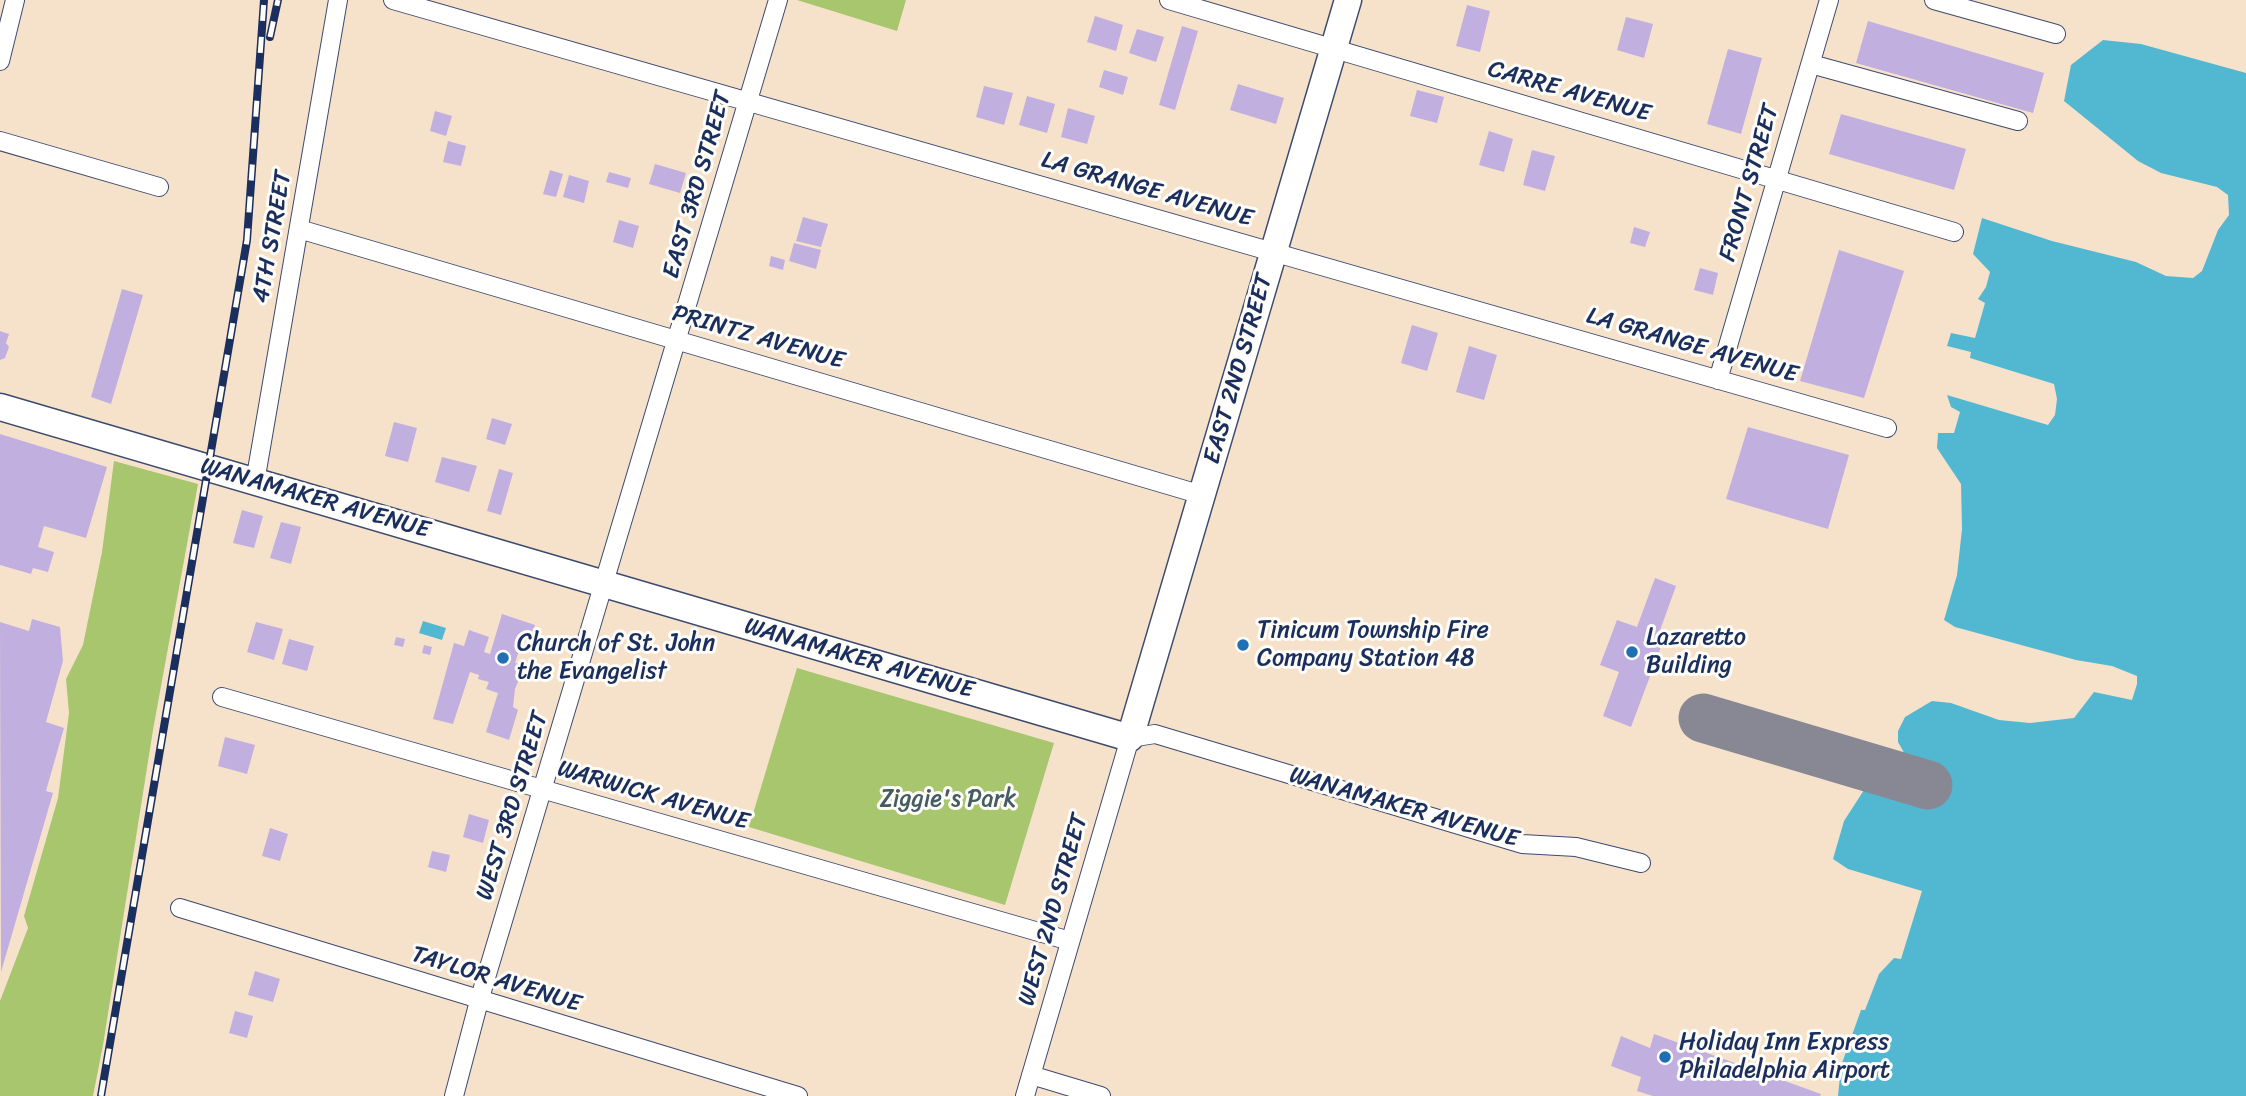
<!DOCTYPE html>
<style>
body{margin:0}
canvas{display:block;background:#f6e2cb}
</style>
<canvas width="2246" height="1096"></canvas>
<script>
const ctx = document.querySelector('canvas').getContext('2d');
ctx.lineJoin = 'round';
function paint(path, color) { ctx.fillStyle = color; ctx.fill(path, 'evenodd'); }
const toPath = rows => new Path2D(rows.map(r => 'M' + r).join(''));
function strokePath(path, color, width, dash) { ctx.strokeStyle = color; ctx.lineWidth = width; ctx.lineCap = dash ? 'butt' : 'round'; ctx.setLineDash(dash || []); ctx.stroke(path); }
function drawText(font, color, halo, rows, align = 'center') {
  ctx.font = font + ' Sriracha,sans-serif'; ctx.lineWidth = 6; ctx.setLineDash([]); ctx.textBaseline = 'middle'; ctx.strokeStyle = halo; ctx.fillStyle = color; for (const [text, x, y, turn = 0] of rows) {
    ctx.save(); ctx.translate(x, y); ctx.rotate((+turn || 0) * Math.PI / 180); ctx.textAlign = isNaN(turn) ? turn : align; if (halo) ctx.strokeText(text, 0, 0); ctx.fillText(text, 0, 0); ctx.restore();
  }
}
const green = toPath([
 [797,0,906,0,897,31],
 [114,461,198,484,153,730,103,1045,93,1096,0,1096,0,1001,28,928,24,916,58,798,69,713,66,679,83,645,102,552],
 [797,668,1054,743,1005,905,749,827]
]);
const water = toPath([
 [2103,40,2141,44,2246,73,2246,1096,1838,1096,1841,1066,1861,1010,1865,1010,1879,974,1894,958,1901,959,1922,891,1848,869,1833,859,1844,821,1864,790,1904,797,1920,793,1927,785,1926,777,1907,758,1898,742,1898,731,1905,717,1932,701,1951,703,1999,720,2030,723,2074,718,2094,692,2132,700,2137,684,2137,676,2112,666,2076,660,1955,627,1944,620,1957,575,1962,529,1961,484,1937,448,1938,433,1954,433,1960,412,1951,407,1947,395,2048,425,2055,415,2057,399,2054,384,1970,358,1971,352,1947,346,1951,333,1975,338,1985,303,1978,299,1986,287,1990,272,1973,254,1982,218,2052,241,2136,262,2166,276,2193,278,2202,271,2218,230,2229,215,2228,195,2217,187,2161,173,2138,161,2064,101,2071,65],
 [423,621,446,628,442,640,419,633]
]);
const taxiway = toPath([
 [1703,718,1928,785]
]);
const building = toPath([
 [1467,5,1490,11,1480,52,1456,46],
 [1095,16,1123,25,1116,51,1087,42],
 [1626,17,1653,24,1644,58,1617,50],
 [1868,21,2044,73,2033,113,1856,63],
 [1182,26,1198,31,1175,110,1159,105],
 [1137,29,1164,37,1156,62,1129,53],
 [1728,49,1762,58,1741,134,1707,124],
 [1104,70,1128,77,1123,95,1099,87],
 [1238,84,1284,98,1276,124,1230,110],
 [984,86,1013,93,1004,125,976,117],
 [1417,90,1444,97,1437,123,1410,116],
 [1027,96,1055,104,1047,133,1019,125],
 [1068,108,1095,116,1087,144,1061,137],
 [435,111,452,116,446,136,430,131],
 [1841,114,1966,149,1954,190,1829,154],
 [1489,131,1513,139,1504,172,1479,165],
 [448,141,466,146,461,166,443,162],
 [1532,150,1555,156,1545,191,1523,185],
 [655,164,686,173,680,193,649,184],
 [550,170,563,174,556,197,543,194],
 [609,172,631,178,628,188,606,182],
 [569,175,589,181,584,203,563,197],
 [803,217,828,224,821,247,796,241],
 [619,220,639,226,633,248,613,242],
 [1634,227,1650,232,1645,247,1630,243],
 [794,243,821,250,816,269,789,261],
 [1839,250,1904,271,1864,398,1800,381],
 [771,256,785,260,783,270,769,266],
 [1700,268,1718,273,1713,295,1694,290],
 [122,289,143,295,111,404,91,397],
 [1412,325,1438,333,1427,371,1401,363],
 [0,331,9,334,6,343,9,347,5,358,0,360],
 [1469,346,1497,355,1484,400,1456,392],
 [492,418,512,424,505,445,486,439],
 [394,422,417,428,408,462,385,456],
 [1748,427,1849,455,1828,529,1726,499],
 [0,434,107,467,86,538,44,526,38,547,54,552,48,572,33,568,31,574,0,565],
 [442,457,477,466,469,492,435,482],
 [499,469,513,473,501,515,487,511],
 [242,510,263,516,254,548,233,543],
 [281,522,301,527,291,564,270,558],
 [1655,578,1676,586,1658,636,1664,639,1631,727,1603,716,1619,672,1600,665,1617,620,1637,627],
 [502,614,535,625,532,637,524,635,515,663,529,667,527,678,520,677,515,689,513,707,518,710,509,740,486,732,498,693,486,689,489,682,478,679,479,675,470,672,453,724,433,719,454,643,464,646,469,630,489,637,484,652,490,654],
 [32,619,60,627,63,661,46,722,64,728,46,791,53,793,1,972,0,622,29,631],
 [256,622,283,629,274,660,247,652],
 [396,637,405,639,403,647,394,645],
 [289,639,314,646,307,671,282,664],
 [424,645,432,647,430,655,422,653],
 [225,737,255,745,247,774,218,766],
 [469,814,489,820,483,843,463,837],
 [270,828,288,834,280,861,262,856],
 [432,851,450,855,446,872,428,867],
 [255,971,280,979,273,1002,248,995],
 [235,1011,253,1016,247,1038,229,1033],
 [1654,1034,1821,1094,1820,1096,1653,1096,1637,1091,1641,1077,1611,1066,1621,1036,1650,1048]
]);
const street = toPath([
 [393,0,1887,428],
 [1169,0,1954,232],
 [1934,0,2056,34],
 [0,61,15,0],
 [1811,64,2018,121],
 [0,141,159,187],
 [299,229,1202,495],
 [1718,380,1829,0],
 [255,482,338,0],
 [222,697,1070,941],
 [180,908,798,1096],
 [1031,1075,1101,1096],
 [454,1096,479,1001,778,0],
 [1025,1096,1130,738,1155,734,1522,844,1576,847,1641,863]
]);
const secondary = toPath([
 [0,407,1130,738,1348,0]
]);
const rail = toPath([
 [270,37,278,0],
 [101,1096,247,240,264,0]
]);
const markers = [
 [1243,645,7,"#1f6fb2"],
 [1632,652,7,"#1f6fb2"],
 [503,658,7,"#1f6fb2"],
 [1665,1057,7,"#1f6fb2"]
];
const streetNames = [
 ["CARRE AVENUE",1569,92,16],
 ["FRONT STREET",1750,183,-74],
 ["EAST 3RD STREET",698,185,-74],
 ["LA GRANGE AVENUE",1147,190,16],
 ["4TH STREET",273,237,-80],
 ["PRINTZ AVENUE",758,338,16],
 ["LA GRANGE AVENUE",1692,346,16],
 ["EAST 2ND STREET",1239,369,-74],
 ["WANAMAKER AVENUE",315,499,16],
 ["WANAMAKER AVENUE",859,659,16],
 ["WARWICK AVENUE",653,796,16],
 ["WEST 3RD STREET",513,806,-73],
 ["WANAMAKER AVENUE",1404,808,16],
 ["WEST 2ND STREET",1054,910,-74],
 ["TAYLOR AVENUE",496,980,17]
];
const poiNames = [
 ["Tinicum Township Fire",1257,631],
 ["Company Station 48",1257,659],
 ["Lazaretto",1646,638],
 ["Building",1646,666],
 ["Church of St. John",517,644],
 ["the Evangelist",517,672],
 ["Holiday Inn Express",1679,1043],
 ["Philadelphia Airport",1679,1071]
];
const parkNames = [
 ["Ziggie's Park",948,800]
];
paint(green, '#a7c66e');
paint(water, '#52b8d1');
strokePath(taxiway, '#888894', 49);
paint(building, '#c1afe0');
strokePath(street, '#3c4a6e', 20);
strokePath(secondary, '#3c4a6e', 29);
strokePath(street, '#fff', 18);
strokePath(secondary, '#fff', 26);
strokePath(rail, '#1b2f5e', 8);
strokePath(rail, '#fdfcf7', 5, [16]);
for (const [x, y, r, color] of markers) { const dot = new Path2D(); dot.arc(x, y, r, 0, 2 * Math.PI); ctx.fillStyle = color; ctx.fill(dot); strokePath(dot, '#fdfcf7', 2.5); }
drawText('24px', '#1b2f5e', '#fdfcf7', streetNames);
drawText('24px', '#1b2f5e', '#fdfcf7', poiNames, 'left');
drawText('24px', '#455c63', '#fdfcf7', parkNames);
</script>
